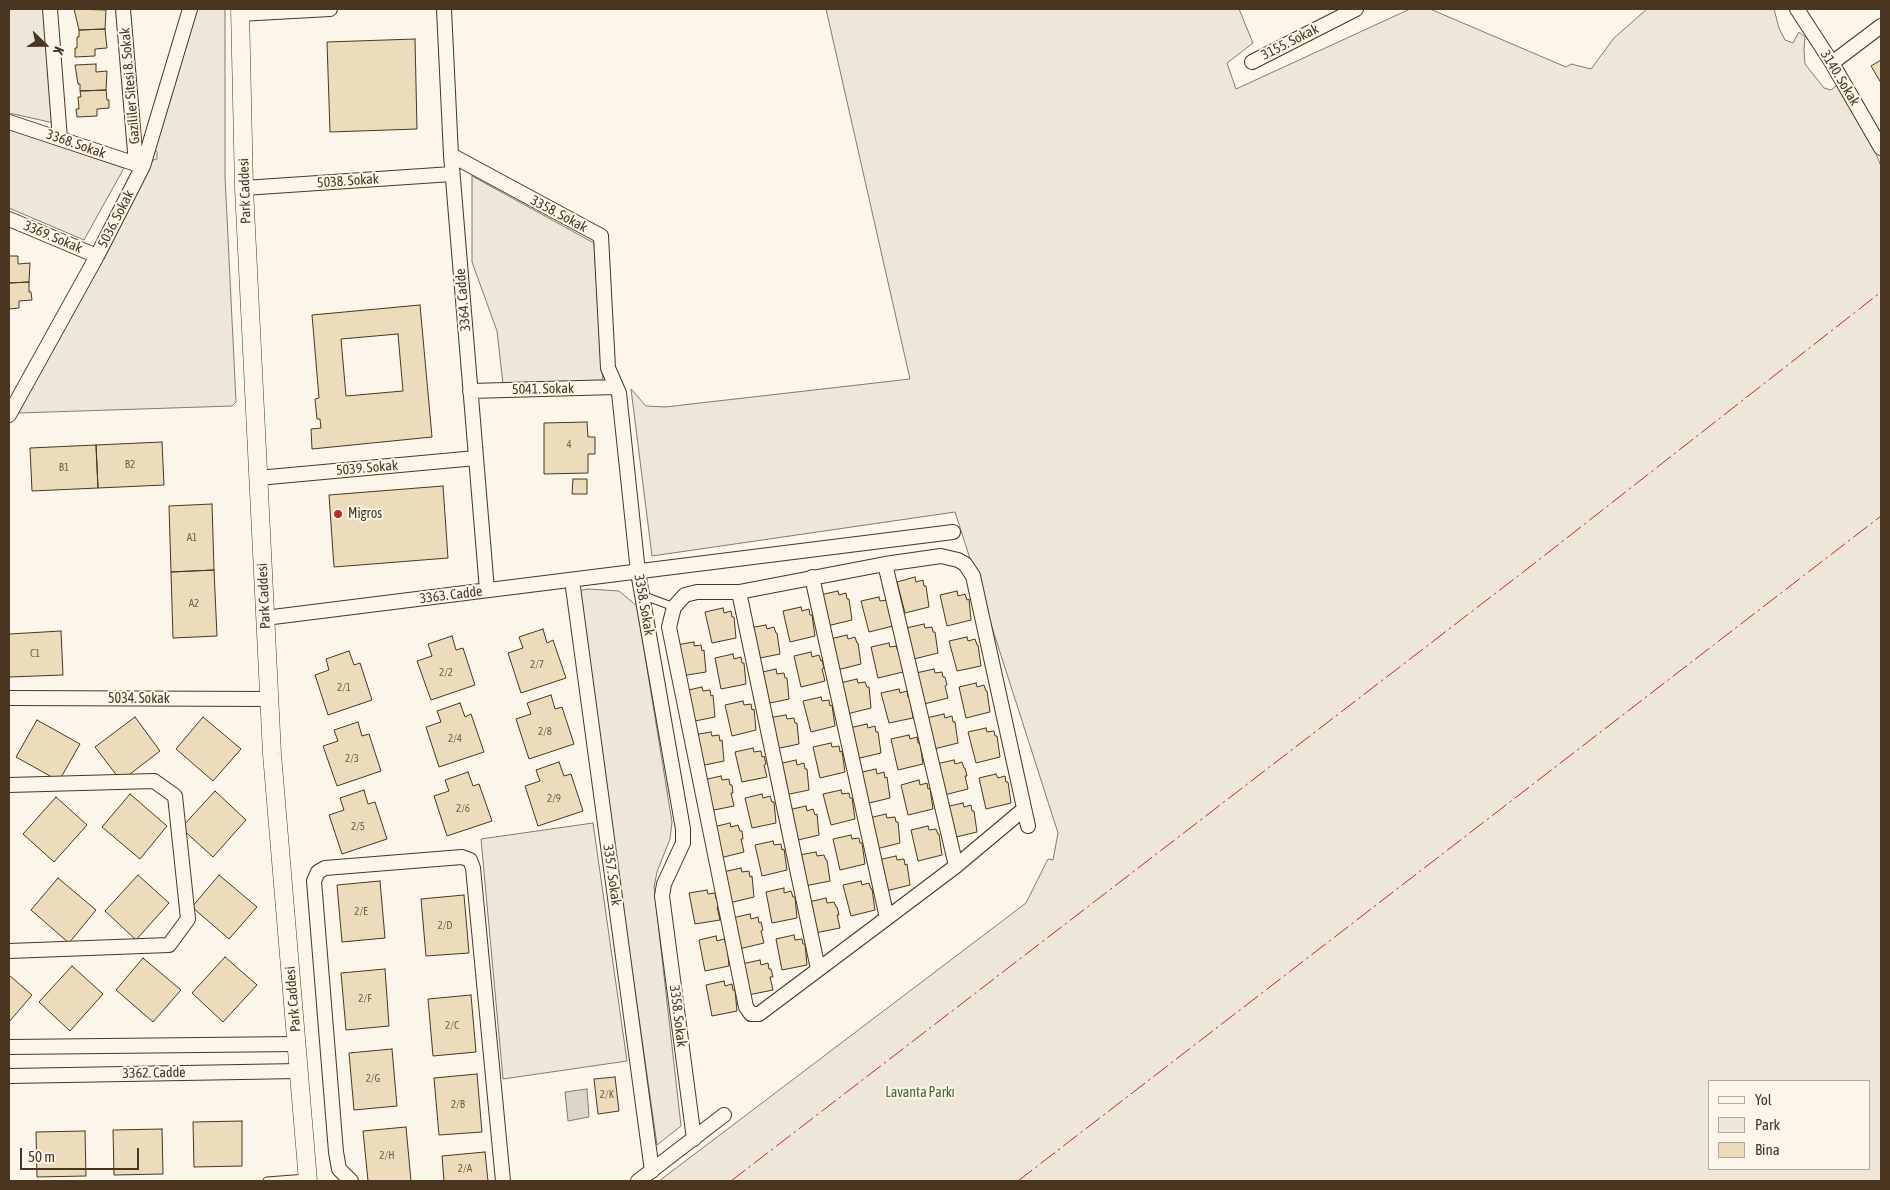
<!DOCTYPE html>
<meta charset="utf-8">
<style>
body{margin:0}
#map{position:relative;width:1890px;height:1190px;overflow:hidden;background:#fbf6e9;font-family:"Asap Condensed",sans-serif}
canvas{display:block}
.frame{position:absolute;inset:0;border:10px solid #4a3520;pointer-events:none}
.legend{position:absolute;left:1708px;top:1080px;width:162px;height:90px;box-sizing:border-box;background:#fbf6e9;border:1px solid #b4a999;margin:0;padding:6px 9px;list-style:none;font-size:15px;color:#4a3520}
.legend li{display:flex;align-items:center;gap:10px;height:25px}
.legend b{width:25px;border:1px solid #b4a999}
.north{position:absolute;left:20px;top:20px;width:50px;height:50px;-webkit-text-stroke:4px #fbf6e9;paint-order:stroke;rotate:112deg;font-size:14px;font-weight:700;line-height:20px;text-align:center;color:#4a3520}
.north::after{content:'';display:block;margin:auto;width:18px;height:22px;background:#4a3520;clip-path:polygon(50% 0,100% 100%,50% 72%,0 100%)}
.scale{position:absolute;left:20px;top:1148px;width:119px;height:22px;box-sizing:border-box;border:2px solid #4a3520;border-top:0;padding-left:6px;font-size:15px;line-height:18px;white-space:nowrap;color:#4a3520;-webkit-text-stroke:4px #fbf6e9;paint-order:stroke}
</style>
<div id="map">
<canvas width="1890" height="1190"></canvas>
<div class="frame"></div>
<ul class="legend">
<li><b style="height:6px;background:#fbf6e9"></b>Yol</li>
<li><b style="height:14px;background:#ede6d9"></b>Park</li>
<li><b style="height:14px;background:#ecdcbc"></b>Bina</li>
</ul>
<div class="north">K</div>
<div class="scale">50 m</div>
</div>
<script>
const ctx = document.querySelector('canvas').getContext('2d');
ctx.lineJoin = 'round';
function paint(path, color) { ctx.fillStyle = color; ctx.fill(path, 'evenodd'); }
const toPath = rows => new Path2D(rows.map(r => 'M' + r).join(''));
function strokePath(path, color, width, dash) { ctx.strokeStyle = color; ctx.lineWidth = width; ctx.lineCap = dash ? 'butt' : 'round'; ctx.setLineDash(dash || []); ctx.stroke(path); }
function drawText(font, color, halo, rows, align = 'center') {
  ctx.font = font + ' "Asap Condensed",sans-serif'; ctx.lineWidth = 4; ctx.setLineDash([]); ctx.textBaseline = 'middle'; ctx.strokeStyle = halo; ctx.fillStyle = color; for (const [text, x, y, turn = 0] of rows) {
    ctx.save(); ctx.translate(x, y); ctx.rotate((+turn || 0) * Math.PI / 180); ctx.textAlign = isNaN(turn) ? turn : align; if (halo) ctx.strokeText(text, 0, 0); ctx.fillText(text, 0, 0); ctx.restore();
  }
}
const green = toPath([
 [9,9,43,9,54,123,9,113,9,9],
 [197,9,225,9,225,176,236,402,232,406,18,413,153,160,157,159,157,152,153,147,161,130,197,9],
 [826,9,1239,9,1253,43,1227,63,1236,89,1410,9,1430,9,1566,67,1571,64,1591,69,1614,38,1647,9,1774,9,1779,28,1785,40,1793,43,1799,32,1805,37,1804,50,1805,64,1824,88,1831,90,1837,85,1874,149,1881,166,1881,1181,659,1181,1026,903,1048,859,1053,860,1058,833,955,512,652,556,631,389,646,406,665,407,910,379,826,9],
 [1709,1081,1869,1081,1869,1169,1709,1169,1709,1081],
 [9,129,124,168,84,240,9,208,9,129],
 [472,176,594,243,603,383,503,384,497,331,472,262,472,176],
 [588,589,619,591,637,606,672,822,670,839,657,872,654,887,681,1126,657,1145,578,591,588,589],
 [593,823,627,1061,503,1079,481,839,593,823]
]);
const water = toPath([
 [587,1089,589,1117,568,1121,565,1092,587,1089]
]);
const building = toPath([
 [74,9,106,10,105,29,79,30,74,9],
 [105,29,107,48,95,49,95,56,75,57,75,48,77,48,77,37,79,37,79,30,105,29],
 [415,39,417,129,330,132,327,42,415,39],
 [1881,60,1881,83,1871,66,1881,60],
 [96,64,96,72,107,71,106,90,80,91,80,84,78,84,75,65,96,64],
 [106,90,107,100,109,100,109,108,97,109,97,116,77,117,76,109,79,109,78,97,81,97,80,91,106,90],
 [9,256,18,256,18,264,30,263,29,282,9,283,9,256],
 [29,282,29,292,31,292,32,300,19,301,19,308,9,309,9,283,29,282],
 [420,305,432,437,312,449,311,429,321,428,320,419,317,419,315,399,319,398,312,315,420,305],
 [398,334,403,391,346,396,341,339,398,334],
 [587,422,588,437,595,437,595,454,588,454,588,473,544,474,544,423,587,422],
 [162,442,164,485,98,488,96,445,162,442],
 [96,445,98,488,32,491,30,448,96,445],
 [573,479,587,479,587,494,572,494,573,479],
 [443,486,448,558,334,567,329,495,443,486],
 [212,504,214,570,171,572,169,506,212,504],
 [214,570,217,636,173,638,171,572,214,570],
 [915,577,916,582,923,580,924,586,926,586,929,607,905,613,897,582,915,577],
 [838,591,839,595,846,593,847,599,849,599,852,620,827,626,820,595,838,591],
 [957,591,958,596,965,594,967,600,969,599,971,620,947,626,940,595,957,591],
 [879,597,880,601,887,600,893,626,869,632,861,601,879,597],
 [801,607,802,611,809,609,810,615,812,615,815,636,790,642,783,611,801,607],
 [723,608,724,613,731,611,732,617,734,617,736,638,712,643,705,612,723,608],
 [924,624,925,628,932,627,933,632,935,632,938,653,914,659,906,628,924,624],
 [766,625,767,629,774,627,776,633,777,633,780,654,755,659,749,628,766,625],
 [543,629,547,643,553,640,566,678,521,693,508,653,523,648,519,637,543,629],
 [61,631,63,675,9,677,9,634,61,631],
 [847,635,848,639,855,637,857,643,858,643,861,664,837,670,830,639,847,635],
 [452,636,456,650,463,648,475,685,431,700,417,661,432,656,428,644,452,636],
 [967,637,968,641,975,639,977,645,978,645,981,666,957,671,949,641,967,637],
 [694,642,694,646,701,645,702,651,704,650,706,672,681,676,676,645,694,642],
 [889,643,890,647,896,646,898,651,900,651,903,672,878,678,871,647,889,643],
 [349,651,354,665,360,663,372,700,328,715,315,675,329,670,326,659,349,651],
 [811,652,812,657,819,655,821,661,822,660,824,668,822,669,825,681,801,687,794,656,811,652],
 [733,654,734,659,741,657,742,663,744,663,746,684,721,689,715,658,733,654],
 [776,669,777,674,784,673,785,678,787,678,789,699,765,704,758,673,776,669],
 [934,669,935,673,942,672,943,677,945,677,947,685,945,686,948,698,924,704,916,673,934,669],
 [857,679,858,683,865,682,867,687,869,687,871,708,847,714,840,683,857,679],
 [976,683,977,687,984,685,986,691,987,691,990,712,966,718,959,687,976,683],
 [702,687,703,691,710,690,711,696,713,695,715,717,690,722,684,691,702,687],
 [899,689,900,693,907,691,908,697,910,697,913,718,889,723,881,693,899,689],
 [551,695,555,709,562,707,574,744,529,759,516,719,531,714,527,703,551,695],
 [821,697,822,701,829,700,830,706,832,705,835,726,811,732,803,701,821,697],
 [743,701,744,705,751,704,752,710,754,709,756,730,732,736,725,705,743,701],
 [460,703,465,717,471,714,484,752,439,767,426,727,441,722,437,711,460,703],
 [944,714,945,718,952,716,953,722,955,722,958,743,934,749,926,718,944,714],
 [786,715,787,719,794,718,795,723,797,723,799,744,775,749,768,718,786,715],
 [135,717,160,751,121,781,95,747,135,717],
 [203,717,241,749,213,781,176,749,203,717],
 [37,720,80,744,59,781,16,757,37,720],
 [358,722,362,736,369,734,381,771,337,786,323,746,338,741,334,730,358,722],
 [867,724,868,728,875,726,876,732,878,732,881,753,856,759,849,728,867,724],
 [986,728,987,732,994,731,995,736,997,736,1000,757,976,763,968,732,986,728],
 [711,732,712,736,719,735,720,741,722,740,724,761,700,766,693,735,711,732],
 [909,735,910,739,917,737,918,743,920,743,923,764,898,770,891,739,909,735],
 [831,743,832,747,839,746,840,752,842,751,845,772,820,778,813,747,831,743],
 [753,748,754,752,761,751,762,757,764,756,766,764,764,765,767,777,742,782,735,752,753,748],
 [796,760,797,765,804,763,805,769,807,769,809,790,785,795,778,764,796,760],
 [954,760,955,764,962,762,964,768,965,768,967,776,965,776,968,789,944,795,936,764,954,760],
 [559,762,564,776,571,774,583,811,538,826,525,786,540,781,536,770,559,762],
 [876,769,877,774,884,772,885,778,887,777,890,798,865,804,858,773,876,769],
 [468,772,473,786,479,784,492,821,447,836,434,796,449,791,445,780,468,772],
 [996,774,998,778,1005,776,1006,782,1008,782,1011,803,986,809,979,778,996,774],
 [721,776,722,780,729,779,730,785,732,785,733,793,731,793,734,806,709,811,703,780,721,776],
 [919,780,920,785,927,783,928,789,930,788,933,809,908,815,901,785,919,780],
 [364,790,368,804,375,802,387,839,342,854,329,815,344,810,340,798,364,790],
 [841,790,842,794,849,793,850,798,852,798,855,819,831,825,823,794,841,790],
 [215,791,246,820,213,857,181,828,215,791],
 [130,794,167,826,140,859,102,827,130,794],
 [762,794,763,798,770,796,772,802,774,802,776,823,752,828,745,798,762,794],
 [56,797,87,825,54,862,23,834,56,797],
 [963,803,964,807,971,805,972,811,974,811,977,832,952,838,945,807,963,803],
 [806,806,807,811,813,809,815,815,817,814,819,835,794,841,788,810,806,806],
 [886,814,887,818,895,817,896,822,898,822,900,843,876,849,869,818,886,814],
 [730,823,731,827,738,825,740,831,742,831,743,839,741,839,744,852,720,858,713,827,730,823],
 [928,826,929,830,936,829,938,834,939,834,942,855,918,861,911,830,928,826],
 [851,835,852,839,859,838,860,843,862,843,865,864,840,870,833,839,851,835],
 [773,841,774,845,781,844,782,850,784,849,787,870,762,876,755,845,773,841],
 [816,852,817,856,824,855,826,860,827,860,830,881,805,886,799,855,816,852],
 [896,856,897,860,904,859,905,865,907,864,910,885,886,891,878,860,896,856],
 [741,868,742,872,749,871,750,877,752,876,754,897,729,903,723,872,741,868],
 [138,875,169,903,136,940,105,911,138,875],
 [219,875,257,907,229,939,192,907,219,875],
 [58,878,96,910,69,943,31,910,58,878],
 [380,881,385,938,342,942,337,885,380,881],
 [861,881,862,885,869,883,871,889,872,889,875,910,851,916,843,885,861,881],
 [784,888,784,893,791,891,793,897,795,897,797,918,772,923,766,892,784,888],
 [707,890,708,894,715,893,716,899,718,898,719,906,717,907,720,920,695,924,689,893,707,890],
 [464,895,469,953,426,956,421,899,464,895],
 [826,898,827,903,834,902,836,907,837,907,839,915,837,915,840,928,815,933,809,902,826,898],
 [750,914,751,919,758,917,759,923,761,922,763,930,761,931,764,943,739,949,732,918,750,914],
 [794,935,795,940,802,939,803,944,805,944,807,965,782,970,776,939,794,935],
 [716,936,717,941,724,939,726,945,727,945,729,966,705,971,699,940,716,936],
 [225,957,257,985,223,1022,192,993,225,957],
 [143,958,181,990,153,1022,116,990,143,958],
 [760,960,761,965,768,963,769,969,771,969,773,977,770,977,773,990,748,995,742,964,760,960],
 [72,966,103,994,70,1031,39,1002,72,966],
 [385,969,389,1026,346,1030,341,973,385,969],
 [9,975,32,995,9,1022,9,975],
 [724,981,725,986,732,984,733,990,735,990,737,1011,712,1016,706,985,724,981],
 [471,995,476,1052,433,1056,428,999,471,995],
 [392,1049,397,1106,354,1110,349,1053,392,1049],
 [477,1074,482,1132,439,1135,434,1078,477,1074],
 [615,1077,619,1111,598,1114,594,1079,615,1077],
 [242,1121,242,1166,194,1167,193,1122,242,1121],
 [406,1127,411,1181,368,1181,363,1131,406,1127],
 [162,1129,163,1174,114,1175,113,1130,162,1129],
 [85,1131,86,1176,37,1177,36,1132,85,1131],
 [485,1152,488,1181,444,1181,442,1156,485,1152]
]);
const service = toPath([
 [642,595,674,607],
 [267,1181,307,1178]
]);
const minor = toPath([
 [50,9,60,139],
 [123,9,136,164],
 [444,9,451,155,487,590],
 [1797,9,1832,63,1881,148],
 [239,14,330,9],
 [1252,62,1356,9],
 [1832,63,1881,26],
 [9,122,142,166],
 [451,155,601,236,608,368,619,393,638,572,683,829,683,843,664,884,662,896,694,1139],
 [244,188,452,174],
 [9,219,97,256],
 [470,391,616,387],
 [9,415,97,256,143,166,190,9],
 [258,478,476,458],
 [885,564,956,866],
 [812,577,887,918],
 [572,580,652,1171],
 [739,592,818,969],
 [265,618,953,532],
 [9,698,269,699],
 [9,785,154,781,175,796,188,919,169,945,9,951],
 [1024,809,956,866,887,918,759,1014,751,1014,746,1007,669,627,674,607,685,595,697,592,739,592,885,564,941,556,958,560,965,564,973,576,1028,826],
 [9,1047,297,1044],
 [9,1076,299,1071],
 [351,1181,339,1169,336,1152,314,881,318,872,325,868,462,857,470,860,473,868,503,1181],
 [638,1181,724,1115]
]);
const tertiary = toPath([
 [240,9,244,188,272,754,308,1181]
]);
const power = toPath([
 [731,1181,1531,566,1881,292],
 [1018,1181,1881,516]
]);
const markers = [
 [338,514,5,"#c62828"]
];
const numberNames = [
 ["4",569,445],
 ["B2",130,465],
 ["B1",64,468],
 ["A1",192,538],
 ["A2",194,604],
 ["C1",35,654],
 ["2/7",537,665],
 ["2/2",446,673],
 ["2/1",344,688],
 ["2/8",545,732],
 ["2/4",455,739],
 ["2/3",352,759],
 ["2/9",554,799],
 ["2/6",463,809],
 ["2/5",358,827],
 ["2/E",361,912],
 ["2/D",445,926],
 ["2/F",365,999],
 ["2/C",452,1026],
 ["2/G",373,1079],
 ["2/K",607,1095],
 ["2/B",458,1105],
 ["2/H",387,1156],
 ["2/A",465,1169]
];
const streetNames = [
 ["3155. Sokak",1290,42,-27],
 ["3140. Sokak",1840,78,59],
 ["Gazililer Sitesi 8. Sokak",130,86,-95],
 ["3368. Sokak",76,144,19],
 ["5038. Sokak",348,181,-4],
 ["Park Caddesi",245,191,-92],
 ["3358. Sokak",559,214,28],
 ["5036. Sokak",116,219,-63],
 ["3369. Sokak",53,237,23],
 ["3364. Cadde",463,300,-95],
 ["5041. Sokak",543,389,-1],
 ["5039. Sokak",367,468,-5],
 ["3363. Cadde",451,595,-7],
 ["Park Caddesi",264,596,-93],
 ["3358. Sokak",644,605,80],
 ["5034. Sokak",139,699],
 ["3357. Sokak",612,875,82],
 ["Park Caddesi",293,999,-95],
 ["3358. Sokak",678,1016,83],
 ["3362. Cadde",154,1073,-1]
];
const poiNames = [
 ["Migros",348,514]
];
const parkNames = [
 ["Lavanta Parkı",920,1093]
];
paint(green, '#ede6d9');
strokePath(green, '#887966', 1);
paint(water, '#dcd4c6');
strokePath(water, '#887966', 1);
paint(building, '#ecdcbc');
strokePath(building, '#4a3520', 1);
strokePath(service, '#4a3520', 9);
strokePath(minor, '#4a3520', 16);
strokePath(tertiary, '#4a3520', 19);
strokePath(service, '#fbf6e9', 7);
strokePath(minor, '#fbf6e9', 14);
strokePath(tertiary, '#fbf6e9', 18);
strokePath(power, '#c62828', 1, [18, 4, 2.5, 4]);
for (const [x, y, r, color] of markers) { const dot = new Path2D(); dot.arc(x, y, r, 0, 2 * Math.PI); ctx.fillStyle = color; ctx.fill(dot); strokePath(dot, '#fbf6e9', 2); }
drawText('11px', '#725f47', null, numberNames);
drawText('14px', '#4a3520', '#fbf6e9', streetNames);
drawText('14px', '#4a3520', '#fbf6e9', poiNames, 'left');
drawText('14px', '#436837', '#fbf6e9', parkNames);
</script>
